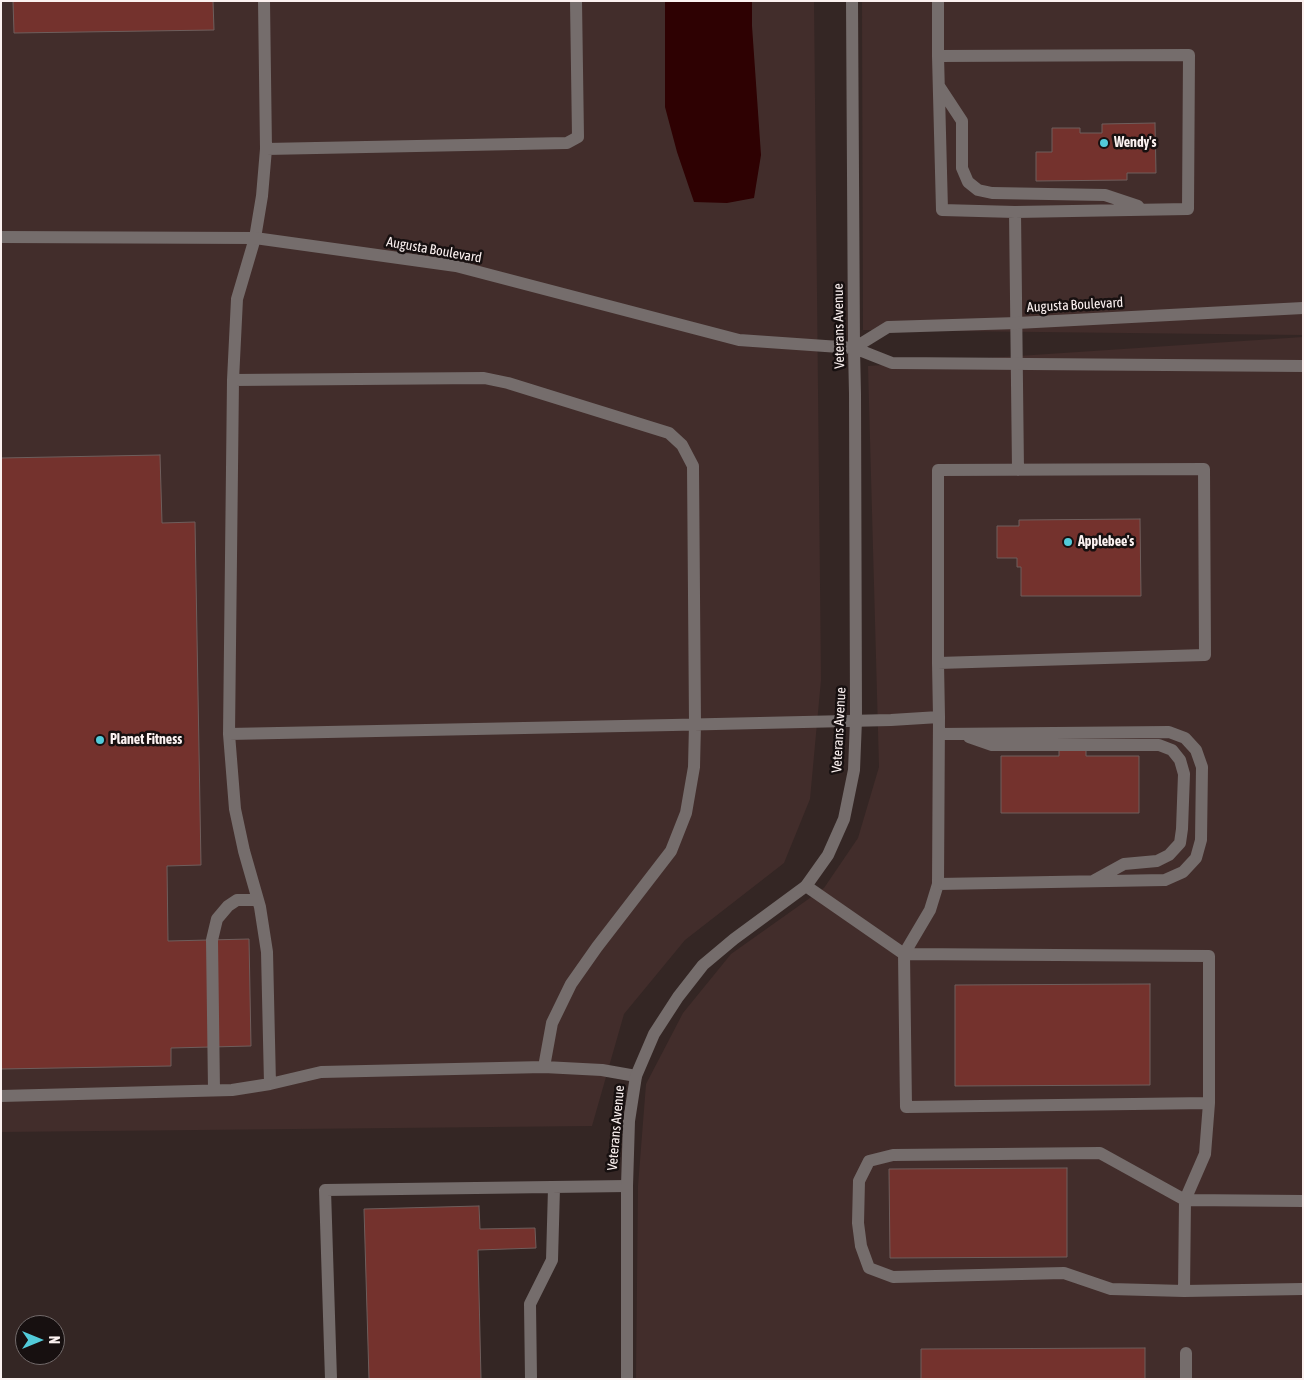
<!DOCTYPE html>
<style>
body{margin:0}
#map{position:relative;width:1304px;height:1380px;overflow:hidden;background:#342624;font-family:"Asap Condensed",sans-serif}
canvas{display:block}
.frame{position:absolute;inset:0;border:2px solid #fbf1f0;pointer-events:none}
.north{position:absolute;left:15px;top:1315px;width:50px;height:50px;box-sizing:border-box;background:#171010;border:1px solid #726a6a;border-radius:50%;rotate:90deg;font-size:14px;font-weight:700;line-height:20px;text-align:center;color:#fbf1f0}
.north::after{content:'';display:block;margin:auto;width:18px;height:22px;background:#52cbd9;clip-path:polygon(50% 0,100% 100%,50% 72%,0 100%)}
</style>
<div id="map">
<canvas width="1304" height="1380"></canvas>
<div class="frame"></div>
<div class="north">N</div>
</div>
<script>
const ctx = document.querySelector('canvas').getContext('2d');
ctx.lineJoin = 'round';
function paint(path, color) { ctx.fillStyle = color; ctx.fill(path, 'evenodd'); }
const toPath = rows => new Path2D(rows.map(r => 'M' + r).join(''));
function strokePath(path, color, width, dash) { ctx.strokeStyle = color; ctx.lineWidth = width; ctx.lineCap = dash ? 'butt' : 'round'; ctx.setLineDash(dash || []); ctx.stroke(path); }
function drawText(font, color, halo, rows, align = 'center') {
  ctx.font = font + ' "Asap Condensed",sans-serif'; ctx.lineWidth = 5; ctx.setLineDash([]); ctx.textBaseline = 'middle'; ctx.strokeStyle = halo; ctx.fillStyle = color; for (const [text, x, y, turn = 0] of rows) {
    ctx.save(); ctx.translate(x, y); ctx.rotate((+turn || 0) * Math.PI / 180); ctx.textAlign = isNaN(turn) ? turn : align; if (halo) ctx.strokeText(text, 0, 0); ctx.fillText(text, 0, 0); ctx.restore();
  }
}
const built = toPath([
 [1,1,814,1,821,680,810,799,784,863,685,940,624,1014,592,1126,1,1132],
 [862,1,1303,1,1303,335,863,330],
 [1303,337,1303,1379,636,1379,638,1186,646,1084,683,1013,731,954,824,888,858,838,879,767,868,366]
]);
const water = toPath([
 [665,1,752,1,752,26,761,155,754,198,727,203,694,202,677,152,665,107]
]);
const building = toPath([
 [13,1,213,1,214,30,14,33,13,1],
 [1155,123,1156,173,1127,173,1127,180,1036,181,1036,152,1052,152,1052,128,1080,128,1080,133,1102,133,1102,124,1155,123],
 [160,455,162,523,195,522,201,865,167,866,168,941,249,939,251,1046,171,1048,171,1066,1,1069,1,458,160,455],
 [1140,519,1141,596,1021,596,1021,567,1017,567,1017,558,997,558,997,526,1019,526,1019,520,1140,519],
 [1059,749,1086,749,1086,756,1139,756,1139,813,1001,813,1001,756,1059,756,1059,749],
 [1150,984,1150,1085,955,1086,955,985,1150,984],
 [1067,1168,1067,1257,890,1258,889,1169,1067,1168],
 [479,1206,480,1229,535,1228,536,1248,478,1250,481,1379,369,1379,364,1209,479,1206],
 [1145,1348,1145,1379,921,1379,921,1349,1145,1348]
]);
const service = toPath([
 [264,1,266,149,262,196,255,238,237,299,233,380,229,734,235,809,244,851,260,907,267,952,270,1084],
 [938,1,938,56],
 [1189,55,1188,209,1015,212,942,210,938,56,1189,55],
 [939,86,962,121,962,168,968,182,978,190,992,193,1105,195,1138,206],
 [266,149,567,143,578,137,576,1],
 [1015,212,1018,470],
 [233,380,484,378,508,383,669,433,682,445,693,466,695,724,694,767,686,813,671,851,597,947,571,984,552,1023,544,1067],
 [229,734,672,725,891,720,939,717],
 [969,737,992,745,1159,745,1172,750,1180,760,1184,774,1182,829,1180,843,1169,855,1157,861,1124,864,1093,881],
 [938,884,1165,880,1183,872,1196,858,1201,840,1202,767,1196,750,1185,738,1169,732,939,734],
 [806,886,904,954,1209,956,1209,1103,906,1107,904,954,930,910,938,884,939,717,938,663,938,470,1204,469,1205,655,938,663],
 [214,1090,212,940,217,919,228,906,237,900,258,900],
 [1,1096,232,1090,270,1084,321,1072,544,1067,602,1070,636,1076],
 [1303,1201,1185,1200,1100,1153,893,1155,869,1161,859,1181,858,1223,861,1246,869,1268,893,1277,1064,1273,1111,1289,1184,1291,1303,1289],
 [1184,1291,1185,1200,1205,1154,1209,1103],
 [1186,1353,1186,1379],
 [331,1379,325,1190,627,1186],
 [531,1379,530,1304,552,1260,554,1188]
]);
const minor = toPath([
 [1,237,255,238,456,266,739,340,854,348,892,363,1303,366],
 [854,348,888,327,1017,323,1303,308],
 [627,1379,627,1186,629,1121,636,1076,654,1034,678,997,703,965,734,939,806,886,828,855,844,819,854,770,856,720,855,394,854,348,852,1]
]);
const markers = [
 [1104,143,5,"#52cbd9"],
 [1068,542,5,"#52cbd9"],
 [100,740,5,"#52cbd9"]
];
const poiNames = [
 ["Wendy's",1114,143],
 ["Applebee's",1078,542],
 ["Planet Fitness",110,740]
];
const streetNames = [
 ["Augusta Boulevard",434,250,10],
 ["Augusta Boulevard",1075,305,-3],
 ["Veterans Avenue",839,326,-91],
 ["Veterans Avenue",839,730,-87],
 ["Veterans Avenue",616,1128,-85]
];
paint(built, '#422d2b');
paint(water, '#2e0102');
paint(building, '#74322d');
strokePath(building, '#6e5e5c', 1);
strokePath(service, '#756d6c', 12);
strokePath(minor, '#756d6c', 12);
for (const [x, y, r, color] of markers) { const dot = new Path2D(); dot.arc(x, y, r, 0, 2 * Math.PI); ctx.fillStyle = color; ctx.fill(dot); strokePath(dot, '#171010', 2); }
drawText('bold 14px', '#fbf1f0', '#171010', poiNames, 'left');
drawText('14px', '#fbf1f0', '#171010', streetNames);
</script>
